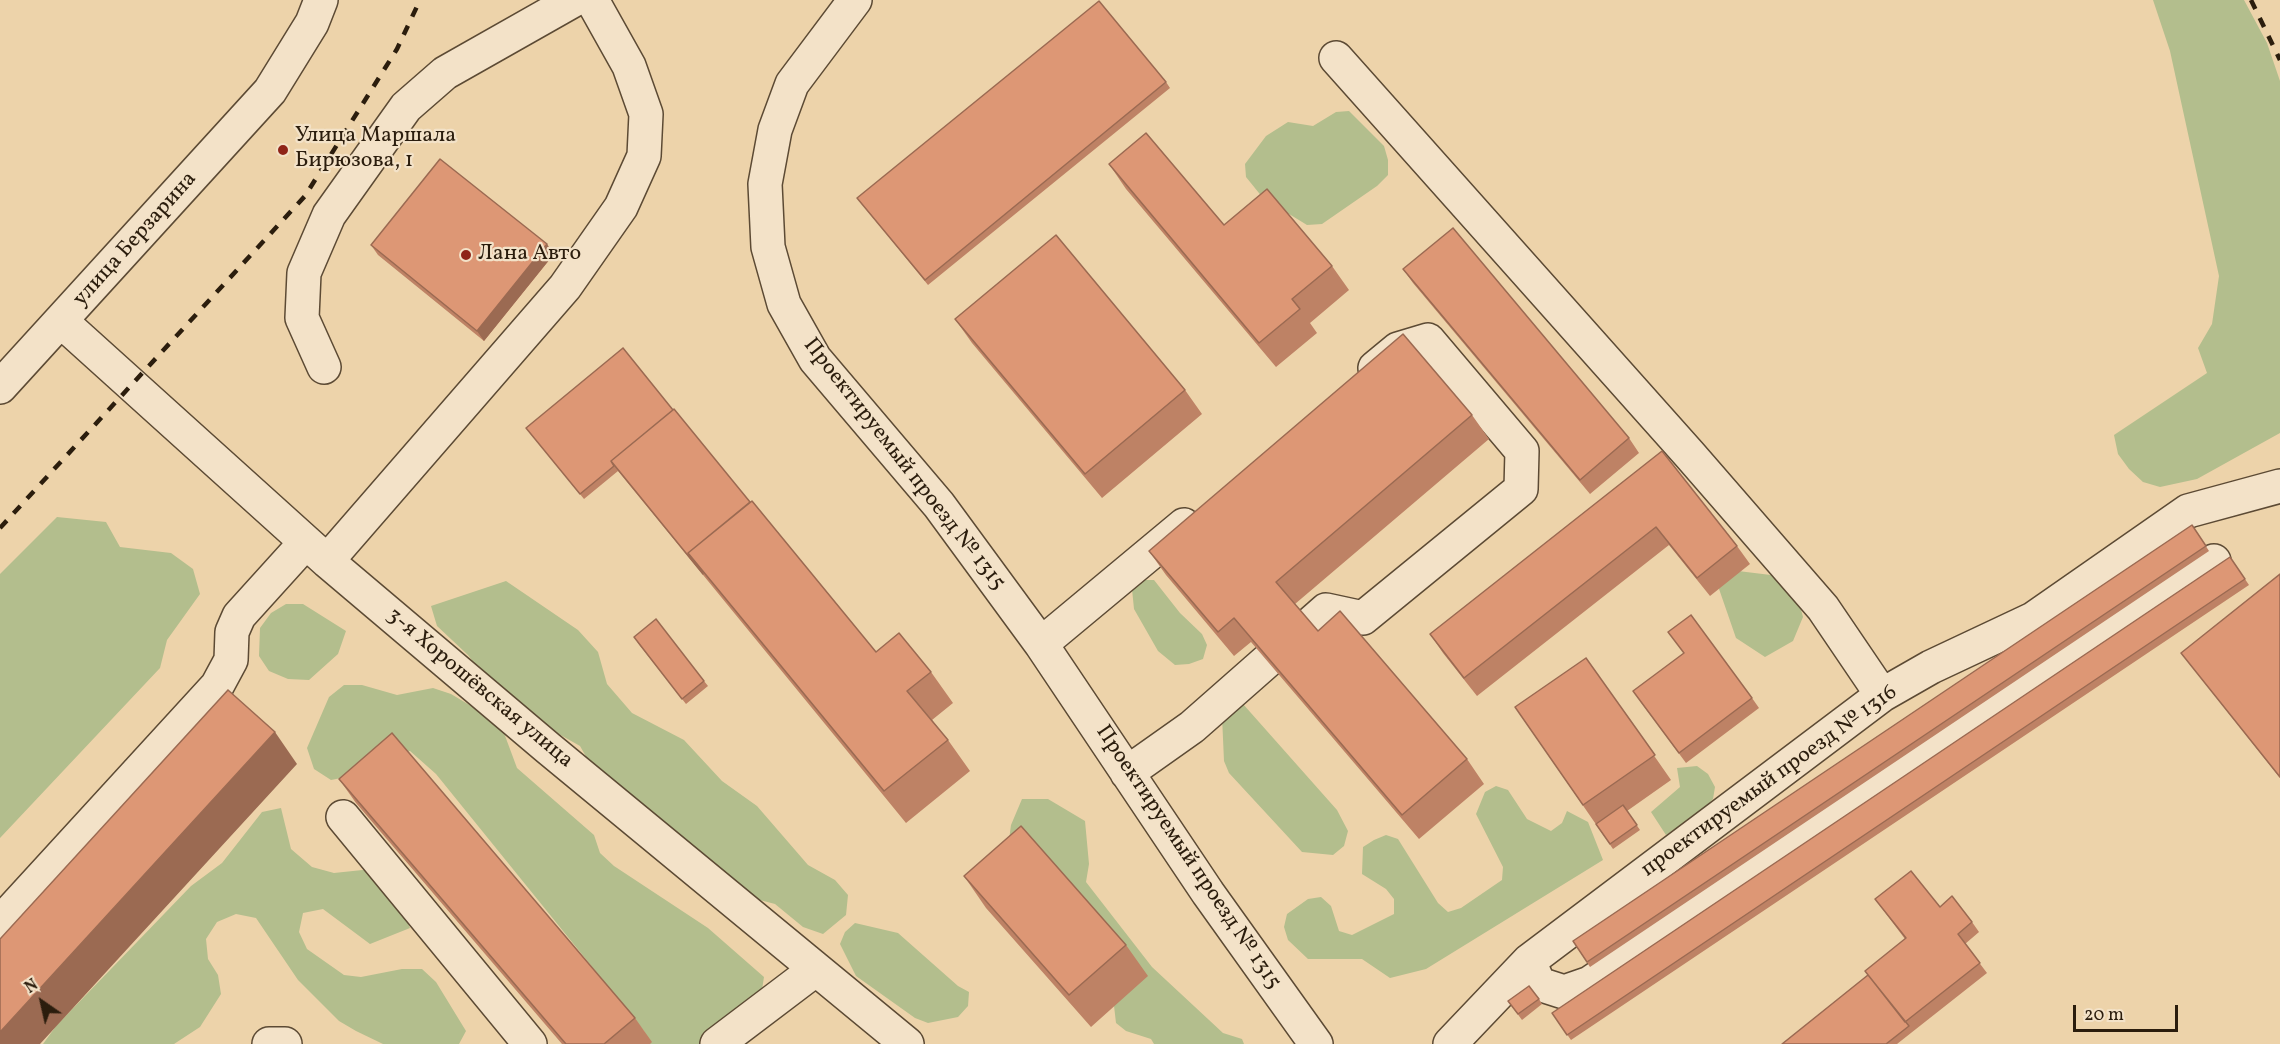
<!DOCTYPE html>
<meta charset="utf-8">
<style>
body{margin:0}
#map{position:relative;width:2280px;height:1044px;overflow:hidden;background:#edd3aa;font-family:Vollkorn,serif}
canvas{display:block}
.north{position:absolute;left:12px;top:972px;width:60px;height:60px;-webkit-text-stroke:4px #f3e2c8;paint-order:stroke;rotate:326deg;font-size:16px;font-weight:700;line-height:24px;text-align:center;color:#2b1d0d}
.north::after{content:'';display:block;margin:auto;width:21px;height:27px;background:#2b1d0d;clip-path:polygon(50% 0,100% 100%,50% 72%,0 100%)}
.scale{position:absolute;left:2073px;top:1005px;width:105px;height:27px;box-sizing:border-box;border:3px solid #2b1d0d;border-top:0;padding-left:8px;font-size:18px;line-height:21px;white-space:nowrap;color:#2b1d0d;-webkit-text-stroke:4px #f3e2c8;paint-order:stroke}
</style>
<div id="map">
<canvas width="2280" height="1044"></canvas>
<div class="north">N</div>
<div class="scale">20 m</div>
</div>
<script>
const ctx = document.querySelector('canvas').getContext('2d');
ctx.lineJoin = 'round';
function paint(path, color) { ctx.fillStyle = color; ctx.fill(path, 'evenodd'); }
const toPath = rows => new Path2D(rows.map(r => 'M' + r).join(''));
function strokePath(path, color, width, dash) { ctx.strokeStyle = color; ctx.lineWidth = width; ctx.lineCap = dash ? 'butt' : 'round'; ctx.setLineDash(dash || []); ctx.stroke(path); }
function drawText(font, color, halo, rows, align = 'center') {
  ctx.font = font + ' Vollkorn,serif'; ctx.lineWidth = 4.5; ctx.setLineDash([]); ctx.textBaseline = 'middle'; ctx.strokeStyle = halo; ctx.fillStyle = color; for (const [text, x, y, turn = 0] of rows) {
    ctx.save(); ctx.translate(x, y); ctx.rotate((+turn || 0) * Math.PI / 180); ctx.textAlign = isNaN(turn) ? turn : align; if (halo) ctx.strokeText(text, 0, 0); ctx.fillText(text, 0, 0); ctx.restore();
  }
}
const green = toPath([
 [2153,0,2244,0,2267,43,2280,81,2280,433,2197,479,2160,487,2143,482,2129,469,2118,454,2114,435,2207,373,2198,348,2212,324,2219,276,2170,51],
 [1349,111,1384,146,1388,160,1388,175,1377,186,1322,224,1307,225,1263,198,1246,177,1245,164,1266,136,1288,122,1313,126,1336,112],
 [57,517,106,522,120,547,171,553,193,569,200,594,167,640,160,668,0,838,0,574],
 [1730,570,1787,577,1798,598,1803,617,1793,641,1765,657,1736,638,1718,586],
 [1141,580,1154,580,1180,613,1202,634,1207,645,1203,659,1189,664,1175,665,1158,651,1134,609,1132,589],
 [506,581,578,630,598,652,607,684,632,713,684,740,722,781,757,806,808,865,835,880,848,895,846,915,823,934,803,927,775,904,737,894,608,795,580,746,504,703,468,655,437,626,431,606],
 [286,604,303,604,346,631,338,654,309,680,288,679,269,671,259,656,260,628,271,613],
 [344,685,362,685,397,695,433,688,451,694,493,719,504,733,517,768,594,835,600,853,614,866,708,928,764,977,761,996,701,1044,649,1044,644,1031,436,774,410,751,362,774,331,780,314,769,307,748,329,697],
 [1243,704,1337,810,1348,831,1344,846,1333,855,1302,852,1229,773,1224,761,1222,716],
 [1697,766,1708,774,1715,787,1713,799,1702,811,1666,835,1651,812,1680,787,1677,768],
 [1496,786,1508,790,1527,819,1551,831,1562,823,1567,811,1588,822,1603,860,1426,969,1390,978,1362,959,1308,959,1288,940,1284,927,1287,914,1308,899,1321,897,1331,906,1339,931,1352,935,1394,914,1394,899,1386,889,1362,874,1363,847,1374,840,1386,835,1398,839,1438,903,1448,912,1461,908,1502,880,1503,867,1476,814,1485,792],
 [1022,799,1048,799,1085,821,1089,864,1086,882,1152,967,1223,1033,1242,1039,1244,1044,1154,1044,1151,1039,1126,1031,1116,1023,1113,997,1009,840,1011,825],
 [281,808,291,849,312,867,334,873,372,869,393,887,410,928,370,944,323,909,303,913,299,932,307,949,344,975,361,977,402,969,422,969,436,982,466,1031,459,1044,383,1044,356,1031,339,1021,298,980,256,918,236,914,217,922,206,939,208,959,218,975,221,994,200,1027,174,1044,43,1044,56,1026,191,886,222,863,262,812],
 [855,923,898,933,958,986,969,992,968,1006,958,1017,928,1023,915,1018,856,976,840,944,845,932]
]);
const minor = toPath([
 [855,0,792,84,775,130,765,184,768,247,784,304,815,359,939,505,1041,644,1208,893,1316,1044],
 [1336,58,1690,455,1823,608,1882,695],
 [61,321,327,561,548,748,907,1044],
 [324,367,302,318,304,273,329,215,406,107,445,73,574,0],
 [0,387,270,91,312,23,321,0],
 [327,561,565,287,621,207,644,156,646,114,629,66,592,0],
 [1309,625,1326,610,1363,618,1521,489,1522,451,1428,340,1398,349,1375,368],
 [1041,644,1184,525],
 [1127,773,1192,727,1267,661],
 [343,817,530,1044],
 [0,923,217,686,231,660,232,632,239,616,306,542],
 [1529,961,1539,984,1564,992,1590,983,2214,561],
 [269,1044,285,1044],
 [717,1044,816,969],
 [1450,1044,1529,961,1882,695,1931,667,2033,619,2188,511,2280,486]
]);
const rail = toPath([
 [2251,0,2280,60],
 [0,528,305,196,397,49,420,0]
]);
const wall = toPath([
 [1166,82,1170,88,928,285,857,198],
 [1109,164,1224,225,1332,266,1349,290,1310,323,1317,333,1276,367,1126,189],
 [371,245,554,254,484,341,378,255],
 [1403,269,1629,438,1639,453,1590,494,1413,283],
 [955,319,1185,390,1202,414,1102,498,972,343],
 [1472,415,1489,439,1295,604,1318,631,1467,759,1484,784,1419,839,1251,642,1234,656,1166,575,1149,551],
 [526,428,750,502,876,652,931,672,953,703,932,720,948,740,970,771,906,823,618,471,584,499],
 [1662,451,1737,546,1750,564,1710,596,1669,545,1477,696,1443,653,1430,634],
 [2192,525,2209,551,1590,967,1573,941],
 [2230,557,2249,585,1571,1040,1552,1013],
 [2280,574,2280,778,2181,653],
 [637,642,704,681,708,686,686,704],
 [1586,658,1671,780,1627,811,1640,830,1613,849,1515,707],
 [1752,698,1759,708,1686,763,1640,701],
 [339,779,635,1018,652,1042,650,1044,562,1044,356,803],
 [964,876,1126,945,1148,976,1091,1027,986,908],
 [1875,899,1940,907,1972,922,1979,932,1965,944,1987,973,1897,1044,1782,1044,1868,975,1905,939],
 [1539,999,1542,1004,1522,1020,1508,1001]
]);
const shadedWall = toPath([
 [547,244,554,254,484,341,477,331],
 [275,732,297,764,40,1044,0,1044,0,1032]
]);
const building = toPath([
 [1099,1,1166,82,925,280,857,198,1099,1],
 [1146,133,1224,225,1267,189,1332,266,1292,299,1300,309,1259,343,1109,164,1146,133],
 [440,159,547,244,477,331,371,245,440,159],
 [1453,228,1629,438,1580,480,1403,269,1453,228],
 [1056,235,1185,390,1085,474,955,319,1056,235],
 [1403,334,1472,415,1276,582,1318,631,1340,611,1467,759,1402,815,1234,618,1218,632,1149,551,1403,334],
 [623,348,673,410,611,461,614,466,580,494,526,428,623,348],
 [674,409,750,502,688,553,703,574,611,461,674,409],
 [1662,451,1737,546,1697,578,1656,527,1464,678,1430,634,1662,451],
 [752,501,876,652,899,633,931,672,907,691,948,740,884,791,688,553,752,501],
 [2192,525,2206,546,1587,962,1573,941,2192,525],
 [2230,557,2245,579,1567,1035,1552,1013,2230,557],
 [2280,574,2280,777,2181,653,2280,574],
 [1691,615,1752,698,1679,753,1633,691,1684,653,1668,632,1691,615],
 [656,619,704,681,682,699,634,637,656,619],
 [1586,658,1655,755,1583,805,1515,707,1586,658],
 [228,690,275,732,0,1032,0,939,228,690],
 [392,733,635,1018,604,1044,566,1044,339,779,392,733],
 [1623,805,1637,825,1610,844,1596,824,1623,805],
 [1021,826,1126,945,1069,995,964,876,1021,826],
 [1911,871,1940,907,1952,896,1972,922,1958,934,1980,963,1905,1022,1865,971,1906,938,1875,899,1911,871],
 [1868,975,1909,1026,1886,1044,1782,1044,1868,975],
 [1529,986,1539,999,1518,1014,1508,1001,1529,986]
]);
const markers = [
 [283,150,6,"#8f2418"],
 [466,255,6,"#8f2418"]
];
const poiNames = [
 ["Улица Маршала",295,137],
 ["Бирюзова, 1",295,162],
 ["Лана Авто",478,255]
];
const streetNames = [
 ["улица Берзарина",136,240,-48],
 ["Проектируемый проезд № 1315",903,465,52],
 ["3-я Хорошёвская улица",479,689,40],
 ["проектируемый проезд № 1316",1770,782,-36],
 ["Проектируемый проезд № 1315",1187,858,56]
];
paint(green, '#b3be8d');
strokePath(minor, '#5c4a34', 36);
strokePath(minor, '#f3e2c8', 33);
strokePath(rail, '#2b1d0d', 4.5, [10, 10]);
paint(wall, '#be8265');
paint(shadedWall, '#9b6a52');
paint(building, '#dd9775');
strokePath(building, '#9b6a52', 1.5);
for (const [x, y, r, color] of markers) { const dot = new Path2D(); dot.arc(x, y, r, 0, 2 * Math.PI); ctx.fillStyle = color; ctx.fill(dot); strokePath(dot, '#f3e2c8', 2); }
drawText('22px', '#2b1d0d', '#f3e2c8', poiNames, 'left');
drawText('22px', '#2b1d0d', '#f3e2c8', streetNames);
</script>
